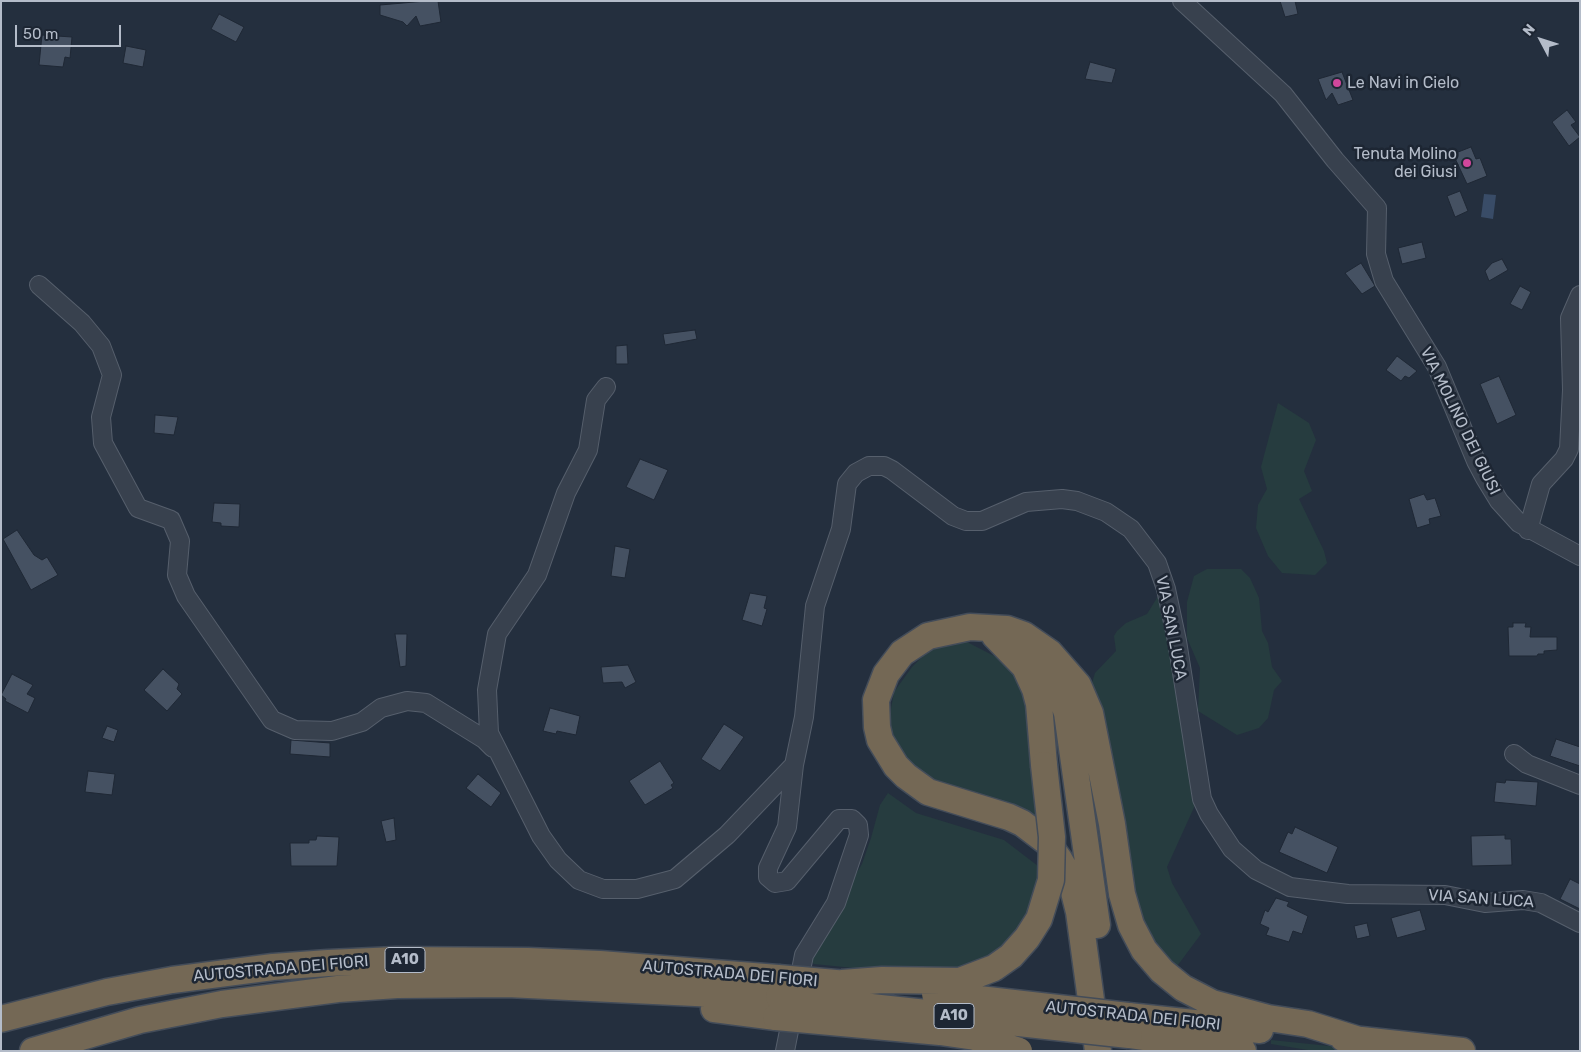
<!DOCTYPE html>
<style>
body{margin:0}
#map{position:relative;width:1581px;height:1052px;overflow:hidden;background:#242f3e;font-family:Rubik,sans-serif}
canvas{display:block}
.frame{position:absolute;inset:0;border:2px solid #b4bcc9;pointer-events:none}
.north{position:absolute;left:1516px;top:15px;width:50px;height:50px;-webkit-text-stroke:4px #1d2633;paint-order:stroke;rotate:310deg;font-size:14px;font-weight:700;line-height:20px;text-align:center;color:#b4bcc9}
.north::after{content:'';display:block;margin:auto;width:18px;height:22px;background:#b4bcc9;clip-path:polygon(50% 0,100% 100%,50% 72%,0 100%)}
.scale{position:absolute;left:15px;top:25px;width:106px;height:22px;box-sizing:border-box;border:2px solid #b4bcc9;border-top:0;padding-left:6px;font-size:15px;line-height:18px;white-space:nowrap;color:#b4bcc9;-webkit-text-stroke:4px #1d2633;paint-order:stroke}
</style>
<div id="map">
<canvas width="1581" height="1052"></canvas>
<div class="frame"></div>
<div class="north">N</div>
<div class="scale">50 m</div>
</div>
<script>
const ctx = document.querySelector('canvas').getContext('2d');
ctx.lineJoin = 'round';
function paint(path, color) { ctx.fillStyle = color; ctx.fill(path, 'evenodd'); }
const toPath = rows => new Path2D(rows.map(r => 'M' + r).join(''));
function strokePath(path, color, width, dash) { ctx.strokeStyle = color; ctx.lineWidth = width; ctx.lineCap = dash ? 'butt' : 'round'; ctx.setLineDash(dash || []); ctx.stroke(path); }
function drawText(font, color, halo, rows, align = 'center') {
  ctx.font = font + ' Rubik,sans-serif'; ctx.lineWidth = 5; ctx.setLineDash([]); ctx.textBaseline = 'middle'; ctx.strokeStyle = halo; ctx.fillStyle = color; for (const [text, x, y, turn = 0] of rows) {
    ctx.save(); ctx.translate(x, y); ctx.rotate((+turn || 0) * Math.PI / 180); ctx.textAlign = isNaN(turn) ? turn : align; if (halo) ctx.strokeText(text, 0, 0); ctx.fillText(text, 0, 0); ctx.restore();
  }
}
const green = toPath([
 [1278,403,1309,423,1316,440,1304,471,1312,491,1299,499,1324,551,1327,563,1315,575,1282,573,1268,556,1256,528,1258,505,1267,489,1261,467],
 [1207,569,1241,569,1250,578,1259,598,1262,631,1268,643,1272,667,1282,681,1274,690,1268,718,1259,728,1237,735,1198,711,1200,668,1187,638,1187,602,1194,576],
 [1160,593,1172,650,1174,685,1196,803,1167,867,1172,883,1201,934,1175,969,1167,965,1141,919,1092,683,1095,673,1116,651,1114,636,1117,631,1126,623,1147,614],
 [952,642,967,642,1004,661,1018,677,1027,692,1036,771,1036,821,929,781,894,749,888,725,894,692,912,667,923,656,936,647],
 [888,793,916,813,1004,840,1038,866,1037,882,1030,914,1012,941,985,959,955,973,874,970,814,964,810,961,816,948,844,908,854,877,862,864,871,838,880,805],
 [1271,1040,1378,1051,1314,1051,1271,1044]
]);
const water = toPath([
 [1484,194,1496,195,1493,219,1481,217]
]);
const building = toPath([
 [426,1,438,1,441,22,420,26,416,16,407,26,403,22,380,15,380,5,426,1],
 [1280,1,1295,1,1298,14,1285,17,1280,1],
 [219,14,244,27,236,42,211,29,219,14],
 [42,35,72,37,70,58,65,57,63,67,39,65,42,35],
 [126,46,146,50,143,67,123,63,126,46],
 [1090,62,1116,69,1112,83,1085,79,1090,62],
 [1342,72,1353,100,1338,105,1332,93,1326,100,1318,79,1342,72],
 [1567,110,1576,122,1571,125,1580,137,1569,146,1552,122,1567,110],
 [1471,147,1476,159,1480,158,1487,176,1467,184,1453,154,1471,147],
 [1460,191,1468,211,1455,217,1447,196,1460,191],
 [1422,242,1426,258,1402,264,1398,248,1422,242],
 [1502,259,1508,270,1489,281,1485,271,1492,263,1502,259],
 [1361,263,1375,286,1362,294,1345,273,1361,263],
 [1520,286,1531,292,1522,310,1510,304,1520,286],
 [695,330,697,339,665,345,663,334,695,330],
 [627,345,628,364,616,364,616,346,627,345],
 [1397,356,1417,371,1409,378,1405,376,1401,381,1386,370,1397,356],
 [1499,376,1516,415,1497,424,1480,384,1499,376],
 [155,415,178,417,174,435,154,433,155,415],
 [640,459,668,470,654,500,626,487,640,459],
 [1424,494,1427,500,1435,498,1441,516,1429,519,1430,524,1417,528,1409,499,1424,494],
 [214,503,240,504,239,527,221,526,221,523,212,522,214,503],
 [17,530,34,555,42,560,47,557,58,575,31,590,3,539,17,530],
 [615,546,630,549,625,578,611,576,615,546],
 [750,593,767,596,764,608,767,609,762,626,742,620,750,593],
 [1513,623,1526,623,1525,627,1531,627,1530,637,1557,637,1557,650,1544,651,1544,654,1538,654,1537,656,1509,656,1508,627,1513,627,1513,623],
 [395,634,407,634,406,666,400,667,395,634],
 [628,665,636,682,625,688,622,682,603,683,601,667,628,665],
 [163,669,179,684,177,689,182,694,167,711,144,690,163,669],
 [12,674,33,685,27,694,35,698,28,713,5,701,6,699,1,695,12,674],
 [550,708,580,716,576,735,557,731,556,734,543,731,550,708],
 [724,724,744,737,720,771,701,759,724,724],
 [107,726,118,730,114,742,102,738,107,726],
 [1556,739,1580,747,1580,766,1550,756,1556,739],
 [291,740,330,743,330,757,290,754,291,740],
 [660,761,674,783,671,785,673,788,645,805,629,781,660,761],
 [88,771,115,774,112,795,85,792,88,771],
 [478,774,501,793,491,807,466,788,478,774],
 [1506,780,1538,782,1536,806,1494,802,1496,782,1505,783,1506,780],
 [394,818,396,840,386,842,381,821,394,818],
 [1295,827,1338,847,1327,873,1279,852,1288,832,1292,834,1295,827],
 [1505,835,1505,839,1511,839,1512,865,1472,866,1471,836,1505,835],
 [317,836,339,837,337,866,291,866,290,843,309,843,309,840,316,840,317,836],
 [1570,879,1580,884,1580,909,1560,899,1570,879],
 [1276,898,1289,902,1287,906,1308,916,1302,934,1293,931,1289,942,1266,935,1269,928,1260,924,1265,910,1268,912,1276,898],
 [1420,910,1426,930,1397,938,1391,918,1420,910],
 [1367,923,1370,936,1357,939,1354,926,1367,923]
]);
const minor = toPath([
 [1182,1,1283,94,1335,160,1377,208,1376,254,1384,281,1437,367,1476,461,1485,478,1499,501,1519,523,1580,556],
 [39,285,82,323,101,346,112,375,101,417,103,443,138,508,171,520,180,541,177,575,186,596,272,720,295,730,332,731,362,722,381,708,407,701,426,703,484,739,493,748],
 [606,387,596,400,588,450,566,493,537,575,497,634,487,690,489,733,541,836,558,860,579,880,603,889,637,889,675,879,727,835,794,765],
 [1528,530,1541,484,1564,459,1569,449,1572,390,1570,318,1580,295],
 [1514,754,1527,764,1580,785],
 [785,1051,804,955,836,903,859,835,858,825,852,819,839,819,787,881,775,883,768,877,768,868,787,827,794,765,804,717,815,606,841,529,847,484,856,473,869,466,884,466,892,470,953,516,966,521,982,521,1026,502,1062,499,1077,501,1106,512,1131,529,1157,563,1166,589,1177,641,1202,799,1209,814,1232,849,1256,870,1290,887,1348,894,1445,895,1485,903,1523,900,1541,903,1580,923]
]);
const highway = toPath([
 [995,636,1025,667,1035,689,1039,704,1044,765],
 [1041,663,1057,684,1067,713,1097,925],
 [714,1009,776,1017],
 [1128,1016,1260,1030],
 [1,1019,107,992,172,980,273,967,328,963,396,960,528,961,600,964,778,978],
 [1129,1035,1243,1051],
 [1343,1038,1462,1051],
 [33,1051,140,1020,222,1004,338,989,397,985,507,984,779,997],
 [1098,1051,1079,912,1071,880,1059,859,1047,842,1022,823,1009,817,928,792,906,776,896,766,880,740,877,727,876,700,886,674,902,653,928,636,970,627,1007,629,1024,635,1050,653,1078,685,1090,713,1112,824,1122,894,1131,925,1144,950,1162,971,1183,988,1212,1003,1268,1018,1308,1024,1359,1040]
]);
const highwayBridge = toPath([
 [778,978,859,985],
 [842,983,882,980,960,981,994,968,1011,956,1027,938,1039,919,1051,880,1052,837,1044,765],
 [935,994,1128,1016],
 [779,997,1129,1035],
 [776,1017,940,1032,975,1037,1019,1051]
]);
const markers = [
 [1337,83,5,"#d1479c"],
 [1467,163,5,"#d1479c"]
];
const shields = [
 [405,960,40],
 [954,1016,40]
];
const shieldNames = [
 ["A10",405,960],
 ["A10",954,1016]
];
const poiNames = [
 ["Le Navi in Cielo",1347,83],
 ["Tenuta Molino",1457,154,"right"],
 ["dei Giusi",1457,172,"right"]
];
const streetNames = [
 ["VIA MOLINO DEI GIUSI",1460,421,64],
 ["VIA SAN LUCA",1171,628,79],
 ["VIA SAN LUCA",1481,899,4],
 ["AUTOSTRADA DEI FIORI",281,969,-5],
 ["AUTOSTRADA DEI FIORI",730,974,5],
 ["AUTOSTRADA DEI FIORI",1133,1016,6]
];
paint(green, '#263c3f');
paint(water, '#394c67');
paint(building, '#455162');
strokePath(building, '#1f2835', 1);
strokePath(minor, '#565f6c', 20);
strokePath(highway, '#434c59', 29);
strokePath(minor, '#38414e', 18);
strokePath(highway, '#746855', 26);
strokePath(highwayBridge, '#434c59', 29, []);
strokePath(highwayBridge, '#746855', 26);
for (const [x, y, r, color] of markers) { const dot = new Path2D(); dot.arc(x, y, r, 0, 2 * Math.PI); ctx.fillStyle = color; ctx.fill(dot); strokePath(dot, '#1d2633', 2); }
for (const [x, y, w] of shields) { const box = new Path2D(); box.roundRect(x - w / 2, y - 12.5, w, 25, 4); ctx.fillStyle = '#1d2633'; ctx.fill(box); strokePath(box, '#b4bcc9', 1); }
drawText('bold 15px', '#b4bcc9', null, shieldNames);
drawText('16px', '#b4bcc9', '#1d2633', poiNames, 'left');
drawText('16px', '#b4bcc9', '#1d2633', streetNames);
</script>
